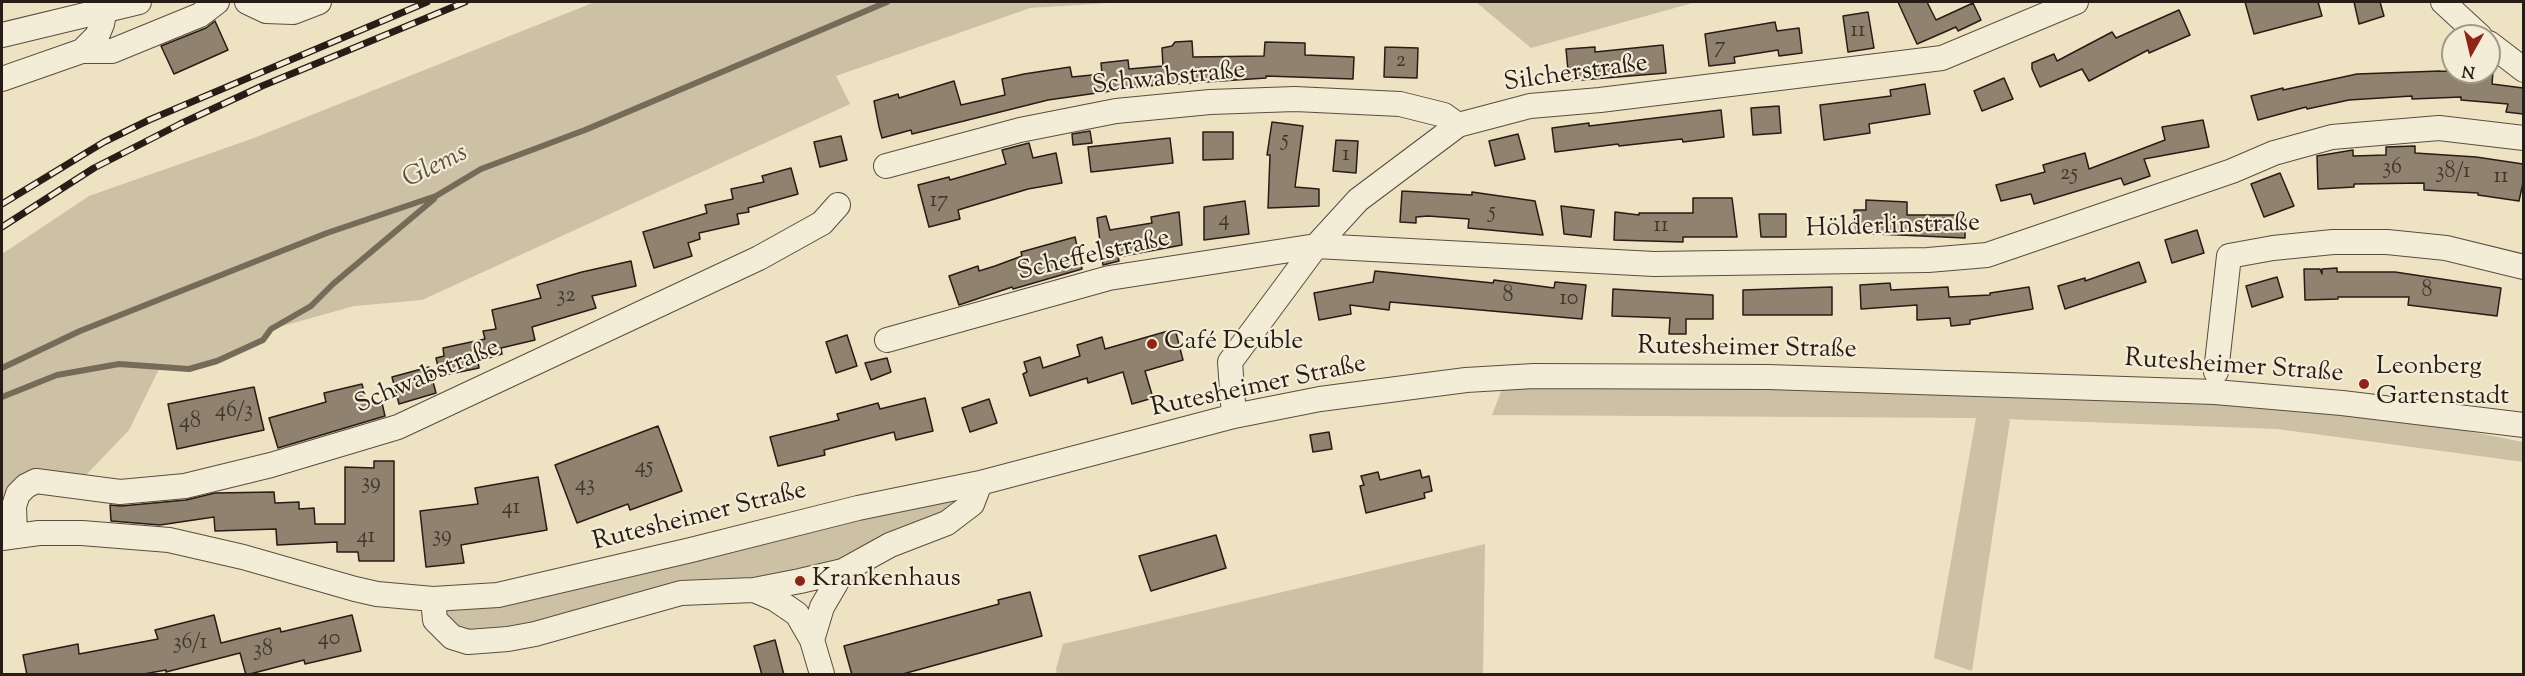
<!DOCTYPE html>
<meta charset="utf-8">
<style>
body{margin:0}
#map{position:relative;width:2525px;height:676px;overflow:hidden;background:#ede2c2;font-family:"Sorts Mill Goudy",serif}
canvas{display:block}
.frame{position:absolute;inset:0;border:3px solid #291b15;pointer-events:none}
.north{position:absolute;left:2441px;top:24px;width:60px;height:60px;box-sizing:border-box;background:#f3ecd7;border:2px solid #a29889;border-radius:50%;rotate:188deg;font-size:16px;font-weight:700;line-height:24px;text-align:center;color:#291b15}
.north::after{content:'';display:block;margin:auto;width:21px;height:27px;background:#8f2418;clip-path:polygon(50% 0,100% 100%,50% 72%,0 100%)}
</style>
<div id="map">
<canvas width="2525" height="676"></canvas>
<div class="frame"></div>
<div class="north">N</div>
</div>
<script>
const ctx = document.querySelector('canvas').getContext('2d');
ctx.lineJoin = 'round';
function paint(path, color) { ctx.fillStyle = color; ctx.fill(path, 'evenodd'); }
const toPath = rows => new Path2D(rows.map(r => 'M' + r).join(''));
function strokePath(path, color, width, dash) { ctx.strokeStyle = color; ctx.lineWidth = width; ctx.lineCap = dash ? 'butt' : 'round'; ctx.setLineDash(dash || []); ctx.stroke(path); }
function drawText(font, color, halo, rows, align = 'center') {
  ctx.font = font + ' "Sorts Mill Goudy",serif'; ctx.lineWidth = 4.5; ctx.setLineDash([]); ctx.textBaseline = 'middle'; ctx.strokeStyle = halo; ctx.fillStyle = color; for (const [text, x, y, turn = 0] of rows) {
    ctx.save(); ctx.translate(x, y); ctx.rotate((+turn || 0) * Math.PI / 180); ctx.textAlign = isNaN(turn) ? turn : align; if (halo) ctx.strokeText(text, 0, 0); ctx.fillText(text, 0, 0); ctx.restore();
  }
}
const green = toPath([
 [595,2,1126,2,1030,8,836,76,850,104,422,300,354,306,272,329,263,340,217,361,189,369,160,367,129,430,86,475,36,481,2,542,2,254,89,196,254,138],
 [1476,2,1696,2,1531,48],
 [1589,387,1734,388,2147,398,2396,417,2523,442,2524,462,2277,429,2005,419,2010,420,1972,671,1934,658,1976,418,1492,415,1502,389],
 [980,483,972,504,869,554,468,642,433,599],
 [1485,544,1483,674,1057,674,1056,669,1063,644]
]);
const stream = toPath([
 [2,368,80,331,327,233,436,196,481,169,585,130,887,2],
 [2,397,57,375,119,364,189,369,217,361,263,340,271,329,311,306,333,284,434,199]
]);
const building = toPath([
 [1898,2,1927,2,1936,20,1973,3,1981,20,1958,31,1956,27,1917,44,1898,2],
 [2245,2,2318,2,2322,16,2254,34,2245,2],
 [2354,2,2380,2,2384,16,2359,24,2354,2],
 [2179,10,2190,35,2149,53,2148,50,2089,81,2082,69,2040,87,2032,69,2032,63,2054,54,2057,61,2112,32,2116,38,2179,10],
 [1868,12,1874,48,1848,52,1843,16,1868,12],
 [215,21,228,50,174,74,161,46,206,28,215,21],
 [1775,22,1777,31,1799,28,1802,53,1779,56,1778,50,1734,57,1735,63,1709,66,1705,34,1775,22],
 [1192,41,1193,57,1264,56,1265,42,1305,43,1305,55,1354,57,1353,79,1266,76,1266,78,1146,86,1048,100,912,134,911,130,882,138,879,127,874,101,898,94,899,98,954,81,961,105,1005,95,1002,79,1024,74,1070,67,1072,77,1102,74,1101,63,1128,60,1129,69,1163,66,1162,48,1172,46,1175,42,1192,41],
 [1663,45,1666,73,1569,81,1566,49,1595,47,1595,52,1663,45],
 [1385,47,1418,48,1417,78,1384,77,1385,47],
 [2440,71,2493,72,2492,84,2523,88,2523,114,2506,112,2508,104,2461,100,2461,97,2412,99,2412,96,2349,100,2307,109,2306,107,2258,120,2251,96,2283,88,2283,90,2357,74,2440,71],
 [2004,78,2013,99,1982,111,1974,91,2004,78],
 [1925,84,1930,114,1869,124,1870,133,1824,140,1820,105,1891,96,1890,90,1925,84],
 [1779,106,1781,133,1753,135,1751,108,1779,106],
 [1721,110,1724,137,1683,142,1682,139,1619,146,1618,144,1555,152,1552,128,1589,123,1589,126,1721,110],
 [2203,120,2209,147,2144,159,2150,176,2124,185,2121,178,2034,204,2031,194,2001,201,1996,185,2045,172,2043,165,2085,153,2089,169,2165,140,2162,127,2203,120],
 [1272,122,1303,126,1295,187,1319,189,1319,206,1268,208,1270,155,1267,155,1272,122],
 [1090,131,1092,143,1073,145,1072,134,1090,131],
 [1203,132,1233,132,1233,159,1203,160,1203,132],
 [1518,134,1525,159,1495,166,1489,141,1518,134],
 [841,136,847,160,820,167,814,142,841,136],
 [1170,138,1173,163,1091,172,1088,147,1170,138],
 [1336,140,1358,141,1356,173,1333,171,1336,140],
 [1029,143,1033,158,1056,153,1062,183,1028,189,958,210,960,219,929,227,918,185,949,177,950,180,1006,164,1002,150,1029,143],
 [2415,146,2415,153,2476,157,2523,164,2523,183,2519,201,2478,195,2478,193,2424,190,2424,183,2354,184,2354,187,2318,189,2317,156,2353,150,2353,156,2386,155,2386,147,2415,146],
 [791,168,798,194,748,208,749,212,737,214,739,224,699,233,700,239,688,243,692,256,654,268,643,232,707,213,705,205,733,199,731,189,764,182,762,176,791,168],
 [2280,173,2294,206,2264,217,2251,184,2280,173],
 [1402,191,1472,195,1472,192,1535,201,1543,235,1468,228,1469,219,1428,216,1416,217,1416,223,1400,222,1402,191],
 [1693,198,1732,198,1737,237,1683,237,1683,242,1614,240,1615,212,1639,215,1639,213,1693,213,1693,198],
 [1866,200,1907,202,1907,215,1965,215,1965,238,1856,233,1854,210,1866,210,1866,200],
 [1245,201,1249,234,1204,240,1204,207,1245,201],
 [1561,206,1594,210,1591,237,1564,234,1561,206],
 [1179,212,1182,245,1118,257,1119,261,1103,265,1097,218,1106,216,1110,230,1152,223,1151,217,1179,212],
 [1759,214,1786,214,1786,237,1761,237,1759,214],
 [2197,230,2204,253,2172,263,2165,240,2197,230],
 [1075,237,1082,269,1013,289,1012,287,959,305,949,276,978,266,979,271,995,266,1022,256,1021,252,1075,237],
 [631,261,636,286,592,296,596,308,532,327,535,340,501,348,502,354,478,361,479,368,440,376,436,358,444,356,443,348,485,339,483,331,496,329,492,310,541,298,537,285,582,272,631,261],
 [2139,262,2146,282,2065,309,2058,286,2085,278,2085,281,2139,262],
 [2337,268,2337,272,2395,272,2501,288,2497,316,2408,305,2409,297,2338,297,2338,299,2305,300,2304,269,2320,269,2322,274,2322,269,2337,268],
 [1375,271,1493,283,1494,280,1554,288,1555,282,1586,285,1582,319,1390,302,1389,310,1350,305,1351,314,1319,320,1314,293,1373,282,1375,271],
 [2277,277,2283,297,2252,307,2246,286,2277,277],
 [1890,283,1891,290,1948,287,1949,297,1990,295,1990,293,2029,287,2033,309,1970,320,1970,324,1951,326,1950,318,1917,320,1917,305,1861,309,1860,285,1890,283],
 [1832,287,1832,315,1743,315,1743,290,1832,287],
 [1613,289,1713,295,1713,319,1686,319,1686,334,1669,334,1670,318,1612,316,1613,289],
 [1175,329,1183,360,1145,371,1153,398,1132,404,1123,372,1088,383,1087,378,1030,396,1023,374,1027,372,1024,362,1040,357,1043,368,1080,356,1077,345,1102,337,1105,349,1175,329],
 [847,335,857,366,836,373,826,342,847,335],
 [887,358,891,372,871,380,865,363,887,358],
 [429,367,436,393,399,404,392,377,429,367],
 [362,384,368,406,382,403,385,416,278,448,269,418,326,402,324,393,362,384],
 [254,387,264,430,177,449,168,404,254,387],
 [925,398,933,431,896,440,894,432,824,450,825,455,778,466,770,437,839,420,837,414,878,403,880,409,925,398],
 [989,399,997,423,970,432,962,408,989,399],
 [658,426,682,491,630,510,628,504,577,523,555,465,658,426],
 [1329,432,1332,449,1313,452,1310,435,1329,432],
 [374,461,394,461,394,561,359,561,358,552,337,552,337,542,277,545,276,529,215,531,214,517,160,525,111,521,110,505,121,506,186,500,215,493,274,492,275,503,299,502,299,509,314,508,315,524,345,524,345,467,374,468,374,461],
 [1420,470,1422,478,1429,476,1432,491,1424,493,1425,498,1366,513,1360,486,1364,485,1361,476,1378,472,1380,480,1420,470],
 [538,477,547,530,461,545,464,563,426,567,420,511,478,504,475,488,538,477],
 [1216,535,1226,568,1151,591,1139,556,1216,535],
 [1030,592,1042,636,899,675,852,675,844,646,999,604,998,600,1030,592],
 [214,615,221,643,280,628,281,632,352,615,361,651,305,664,304,660,246,675,240,653,166,672,166,670,138,675,27,675,23,655,78,644,79,654,158,639,155,630,214,615],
 [775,640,784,675,762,675,754,646,775,640]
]);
const minor = toPath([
 [247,2,266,11,293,12,319,2],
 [2443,2,2480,36],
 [2,35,139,2],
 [2489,43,2524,70],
 [82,51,112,51,200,15,217,2],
 [2,79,82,51,97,36,102,24,105,9],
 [886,166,1020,130,1116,111,1210,102,1295,99,1400,104,1444,115,1458,125],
 [887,340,1109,278,1316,246,1654,264,1928,260,1987,255,2232,171,2274,153,2332,137,2439,128,2524,138],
 [2216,372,2229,256,2273,248,2333,242,2387,242,2446,248,2524,267],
 [1234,416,1230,362,1316,246,1358,200,1458,125,1530,106,1600,100,1942,58,2076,2],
 [15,536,14,506,18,494,26,486,36,481,120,492,185,486,271,465,398,427,759,258,822,223,838,205],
 [2,538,39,533,82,533,169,540,243,557,355,589,377,594,433,599,498,595,691,550,858,508,980,483,1234,416,1320,399,1466,380,1534,376,1768,377,2215,392,2342,403,2524,425],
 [754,590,775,599,797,614,812,640,822,674],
 [433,599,435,620,452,637,468,642,508,639,535,634,681,593,754,590,800,581,843,571,890,545,947,523,972,504,980,483],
 [812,640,822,607,843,571]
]);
const rail = toPath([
 [2,204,104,142,149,120,427,2],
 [2,227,94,168,180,124,262,86,465,2]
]);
const markers = [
 [1152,344,6,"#8f2418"],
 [2364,384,6,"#8f2418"],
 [800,581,6,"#8f2418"]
];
const numberNames = [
 ["11",1858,32],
 ["7",1720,48],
 ["2",1401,62],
 ["5",1285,141],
 ["1",1346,156],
 ["36",2392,169],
 ["38/1",2453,173],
 ["25",2069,175],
 ["11",2501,178],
 ["17",939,202],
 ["5",1492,213],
 ["4",1224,221],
 ["11",1661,227],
 ["8",2427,292],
 ["32",566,297],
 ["8",1508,297],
 ["10",1569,300],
 ["46/3",234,412],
 ["48",190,423],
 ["45",644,468],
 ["39",371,484],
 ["43",585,486],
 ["41",511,509],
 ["39",442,537],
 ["41",366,538],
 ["40",329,640],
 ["36/1",190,644],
 ["38",263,651]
];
const streetNames = [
 ["Silcherstraße",1576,75,-8],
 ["Schwabstraße",1169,80,-6],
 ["Hölderlinstraße",1893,228,-2],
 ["Scheffelstraße",1094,257,-13],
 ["Rutesheimer Straße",1747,350,1],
 ["Rutesheimer Straße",2234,368,4],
 ["Schwabstraße",428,378,-23],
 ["Rutesheimer Straße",1259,388,-12],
 ["Rutesheimer Straße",700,518,-14]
];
const poiNames = [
 ["Café Deuble",1164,344],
 ["Leonberg",2376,369],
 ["Gartenstadt",2376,399],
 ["Krankenhaus",812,581]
];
const waterNames = [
 ["Glems",436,168,-26]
];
paint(green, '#ccc0a5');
strokePath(stream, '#766a59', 6);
paint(building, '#8f826f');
strokePath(building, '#291b15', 1.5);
strokePath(minor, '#5a4d40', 26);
strokePath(minor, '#f3ecd7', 24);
strokePath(rail, '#291b15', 7);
strokePath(rail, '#f3ecd7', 4.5, [14]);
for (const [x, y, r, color] of markers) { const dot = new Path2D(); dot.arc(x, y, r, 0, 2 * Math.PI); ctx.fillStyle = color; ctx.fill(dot); strokePath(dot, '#f3ecd7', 2); }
drawText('22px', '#42352c', null, numberNames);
drawText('26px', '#291b15', '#f3ecd7', streetNames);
drawText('26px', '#291b15', '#f3ecd7', poiNames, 'left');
drawText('italic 27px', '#5d4f43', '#f3ecd7', waterNames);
</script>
